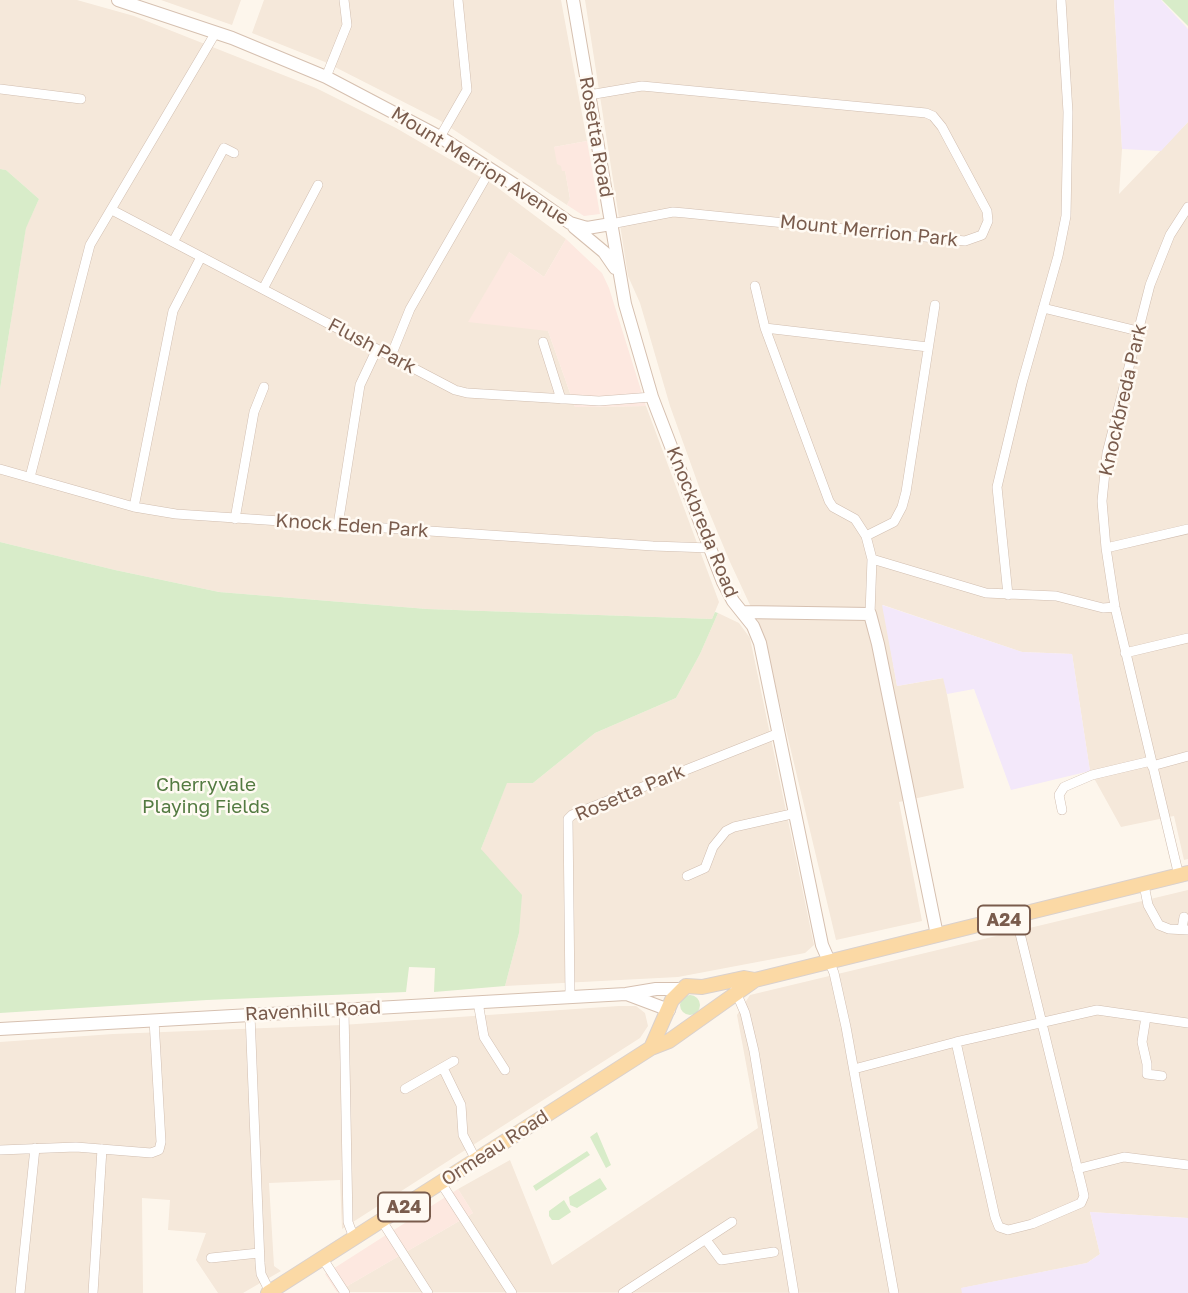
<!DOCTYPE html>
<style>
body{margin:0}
canvas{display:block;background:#fdf6ec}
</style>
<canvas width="1188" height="1293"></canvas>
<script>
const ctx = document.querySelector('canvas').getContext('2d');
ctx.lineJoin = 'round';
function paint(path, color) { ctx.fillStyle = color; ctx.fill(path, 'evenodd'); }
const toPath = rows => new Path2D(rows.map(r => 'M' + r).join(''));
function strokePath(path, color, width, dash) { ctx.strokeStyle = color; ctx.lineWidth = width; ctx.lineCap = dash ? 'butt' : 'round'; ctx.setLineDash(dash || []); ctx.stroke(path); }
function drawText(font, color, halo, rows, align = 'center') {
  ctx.font = font + ' "Golos Text",sans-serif'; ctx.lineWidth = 5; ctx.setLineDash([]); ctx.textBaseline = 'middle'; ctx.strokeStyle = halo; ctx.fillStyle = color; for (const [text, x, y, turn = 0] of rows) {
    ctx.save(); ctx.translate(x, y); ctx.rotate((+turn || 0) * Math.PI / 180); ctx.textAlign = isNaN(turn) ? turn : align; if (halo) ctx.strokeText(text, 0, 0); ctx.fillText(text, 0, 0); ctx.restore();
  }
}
const residential = toPath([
 [0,0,77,0,134,16,316,88,396,128,494,185,566,239,544,277,509,252,548,331,575,407,646,406,719,602,712,619,427,609,219,592,115,570,0,542,0,389,26,227,39,199,6,170,0,169],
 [161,0,241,0,232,25],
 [264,0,561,0,587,141,554,147,565,170,570,199,567,205,439,120,325,62,252,33],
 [585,0,1114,0,1122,149,1119,194,1188,122,1188,859,1184,860,1174,816,1121,827,1090,771,1072,654,1022,652,883,605,897,686,944,678,964,788,899,802,922,921,836,940,763,633,730,562,702,495,670,406,640,303,628,276],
 [718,613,739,623,750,638,814,945,805,953,678,977,505,986,519,933,481,849,507,782,533,783,595,733,676,698,700,654],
 [1188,890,1188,1218,1090,1212,1100,1254,1087,1263,962,1288,962,1293,337,1292,473,1213,458,1189,510,1160,552,1265,758,1128,737,1015,750,995],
 [619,1006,636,1006,645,1013,648,1026,640,1038,342,1229,340,1180,269,1183,274,1266,281,1271,243,1293,218,1293,196,1260,206,1233,168,1230,170,1200,142,1198,143,1293,0,1293,0,1042,113,1034,342,1025]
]);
const commercial = toPath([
 [587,141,600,214,584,216,567,205,570,198,565,171,562,171,561,166,557,164,554,147],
 [566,239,602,273,609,288,646,406,575,407,548,331,468,322,509,252,544,277],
 [458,1189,473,1213,337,1292,325,1274]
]);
const education = toPath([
 [1114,0,1161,0,1188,29,1188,122,1161,151,1122,149],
 [882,605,1022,652,1072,654,1090,771,1011,790,974,689,947,694,943,678,897,686],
 [1090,1212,1188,1218,1188,1293,962,1293,961,1288,1087,1263,1100,1254]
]);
const green = toPath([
 [1162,0,1188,0,1188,26],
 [0,169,6,170,39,199,26,228,0,389],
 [0,542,115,570,219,592,427,609,712,619,715,612,718,613,700,654,676,698,595,733,533,783,507,783,481,849,522,895,519,933,505,986,434,992,435,968,409,967,406,992,207,1000,0,1013],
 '680 1005a10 10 0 1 1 20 0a10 10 0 1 1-20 0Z',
 [597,1132,611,1165,606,1168,590,1137],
 [587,1151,590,1155,536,1191,533,1186],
 [600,1178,607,1189,577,1208,570,1205,569,1197],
 [564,1200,571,1212,559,1220,552,1220,549,1216,549,1211]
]);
const street = toPath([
 [326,77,347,25,344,0],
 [0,89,81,99],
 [589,95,642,86,926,113,933,116,942,127,987,211,988,221,982,235,965,241,685,213,673,212,611,224],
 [440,137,467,90,458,0],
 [112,210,455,390,467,393,599,401,652,397],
 [173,242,224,148,234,153],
 [755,286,765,328,829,501,833,507,855,519,866,536,872,559,870,614],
 [263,289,318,185],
 [1043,308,1138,331],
 [765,328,928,347],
 [543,342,561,399],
 [391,356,410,309,490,170],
 [0,469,134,507,176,514,653,546,710,548],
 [30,477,90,245,216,32],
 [134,507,173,311,201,257],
 [235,519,254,412,264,387],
 [338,525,360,385,377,349],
 [866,536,894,522,902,507,906,492,935,305],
 [1106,548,1188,529],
 [872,559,986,593,1056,596,1103,608,1115,607],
 [1008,595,997,487,1022,383,1058,256,1066,216,1068,112,1061,0],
 [1125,653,1188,638],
 [1152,766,1188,756],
 [1062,810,1059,795,1064,787,1092,775,1151,761],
 [687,876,705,868,713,847,726,831,734,827,796,813],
 [1179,876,1115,607,1106,548,1102,501,1107,453,1150,285,1170,235,1188,207],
 [1144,885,1148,905,1159,925,1169,929,1188,930],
 [1182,929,1184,917],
 [829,961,834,973,846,1027,894,1293],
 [735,990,745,1013,754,1051,794,1293],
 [570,996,568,819,572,815,779,733],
 [478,1002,484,1037,505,1070],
 [344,1009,348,1222,354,1238],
 [250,1014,260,1263,261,1274,270,1292],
 [1146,1017,1142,1042,1147,1064,1147,1074,1162,1076],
 [956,1042,995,1217,999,1227,1008,1230,1032,1224,1081,1203,1084,1196,1082,1187,1016,917],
 [443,1068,461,1105,463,1135,476,1160],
 [854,1069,956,1042,1097,1010,1188,1023],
 [405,1089,454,1061],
 [0,1150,76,1147,151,1153,159,1150,161,1142,154,1020],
 [1077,1169,1124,1157,1188,1165],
 [441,1183,512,1293],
 [382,1221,428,1293],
 [706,1240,721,1260,774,1252],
 [211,1258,259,1253],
 [323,1259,345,1293],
 [20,1293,35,1148],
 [93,1293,102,1149],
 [623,1293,732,1222]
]);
const secondary = toPath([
 [118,0,232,38,326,77,440,137,526,192,570,223,587,228,611,224],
 [573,0,625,304,652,397,723,582,733,601,753,626,760,643,822,945,829,961],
 [574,227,604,252,615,268],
 [743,612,870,614,878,644,937,935],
 [629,995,669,1010],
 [0,1029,626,994,656,989,682,989]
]);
const primary = toPath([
 [651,1048,672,1000,686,986,702,987,744,978,755,980,1188,873],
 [268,1293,651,1048,669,1041,755,980]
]);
const shields = [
 [1004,920,52],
 [404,1207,52]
];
const shieldNames = [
 ["A24",1004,920],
 ["A24",404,1207]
];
const streetNames = [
 ["Rosetta Road",596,137,80],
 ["Mount Merrion Avenue",480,166,32],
 ["Mount Merrion Park",869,231,6],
 ["Flush Park",372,346,28],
 ["Knockbreda Park",1123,400,-77],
 ["Knockbreda Road",702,522,68],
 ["Knock Eden Park",352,526,4],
 ["Rosetta Park",630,793,-23],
 ["Ravenhill Road",313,1011,-3],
 ["Ormeau Road",495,1148,-33]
];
const parkNames = [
 ["Cherryvale",206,785],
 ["Playing Fields",206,807]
];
paint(residential, '#f5e8da');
paint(commercial, '#fde8e0');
paint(education, '#f3e8fa');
paint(green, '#d8ecc9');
strokePath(street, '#d1beb0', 10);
strokePath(secondary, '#d6c0b0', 14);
strokePath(primary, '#dad1cd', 16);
strokePath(street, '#fff', 9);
strokePath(secondary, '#fff', 12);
strokePath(primary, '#fbd9a5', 14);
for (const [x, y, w] of shields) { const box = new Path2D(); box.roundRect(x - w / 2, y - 14.5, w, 29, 5); ctx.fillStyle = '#fffaf3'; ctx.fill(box); strokePath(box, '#7a5c4d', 2); }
drawText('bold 18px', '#7a5c4d', null, shieldNames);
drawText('19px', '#7a5c4d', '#fffaf3', streetNames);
drawText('19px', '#537a41', '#fffaf3', parkNames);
</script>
